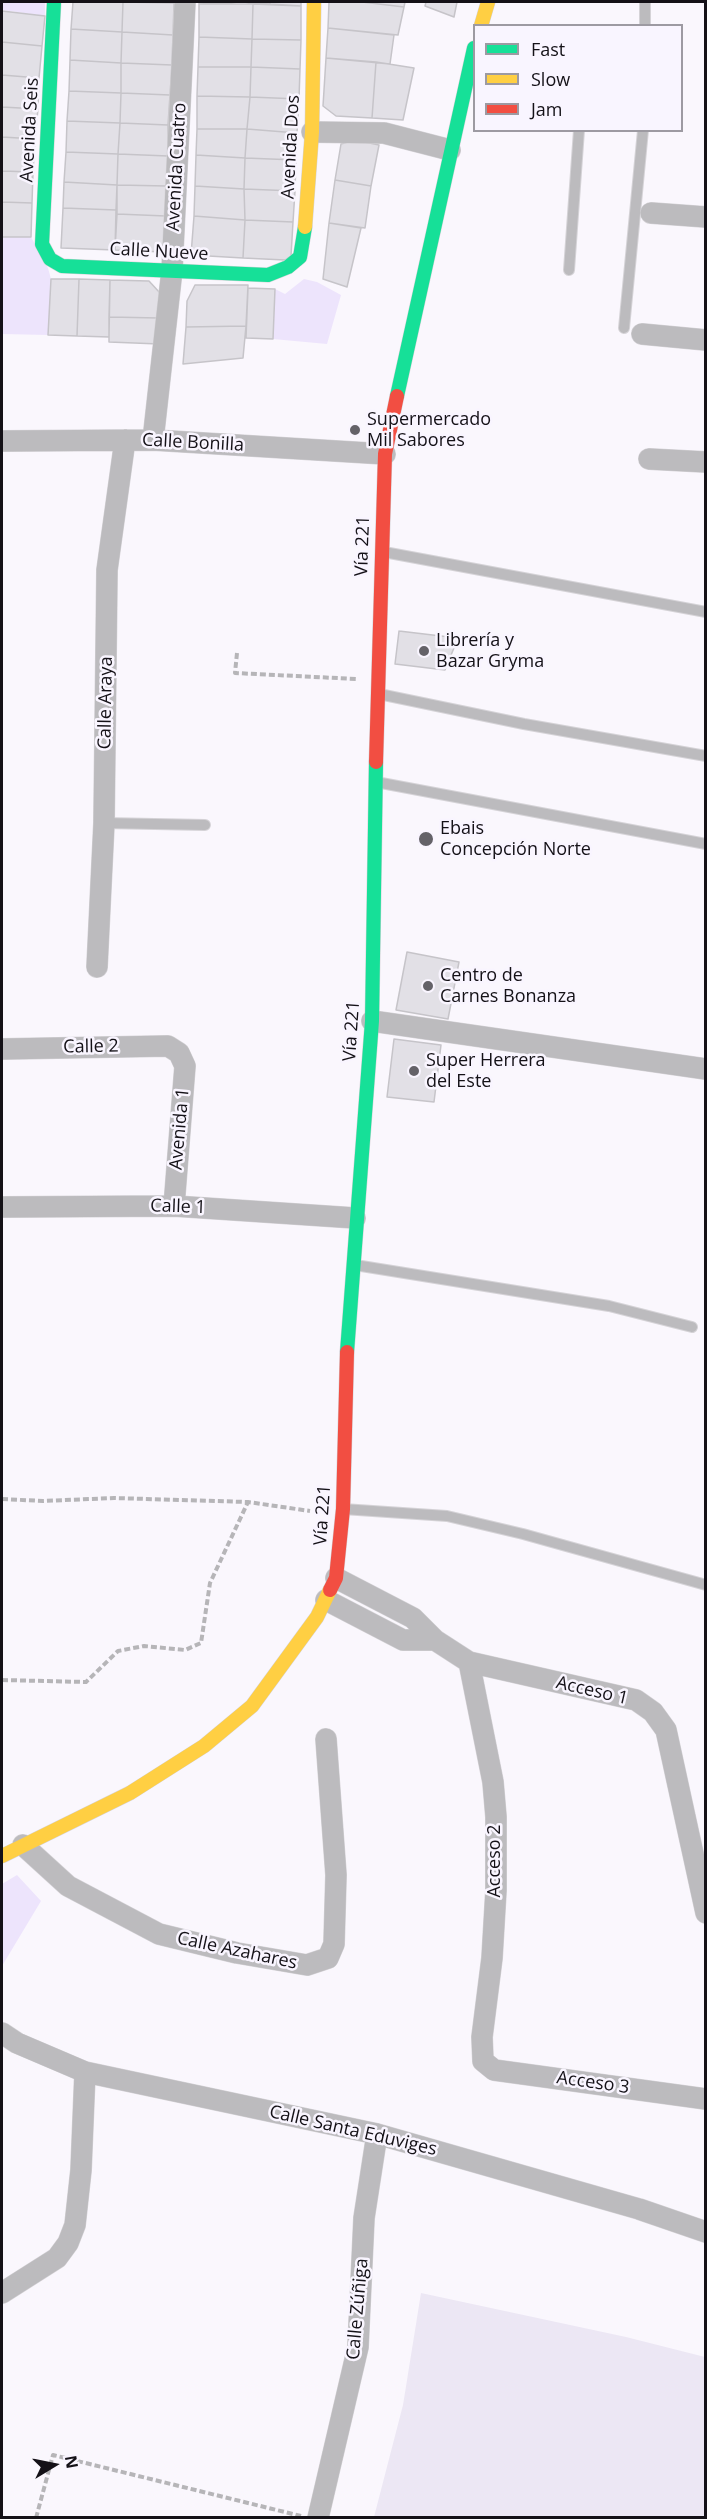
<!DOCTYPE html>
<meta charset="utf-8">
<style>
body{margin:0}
#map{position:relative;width:707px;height:2519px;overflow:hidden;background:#faf7fd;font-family:"Open Sans",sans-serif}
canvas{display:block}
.frame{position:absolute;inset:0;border:3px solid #141117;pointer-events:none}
.legend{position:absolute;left:473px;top:24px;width:210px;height:108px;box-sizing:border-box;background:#f9f5ff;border:2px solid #9d9aa2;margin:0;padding:8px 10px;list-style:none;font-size:18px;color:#141117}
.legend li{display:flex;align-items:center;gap:12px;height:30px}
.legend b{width:30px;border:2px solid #9d9aa2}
.north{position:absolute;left:24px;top:2435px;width:60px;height:60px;-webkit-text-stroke:4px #f9f5ff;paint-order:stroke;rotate:80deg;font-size:16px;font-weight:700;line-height:24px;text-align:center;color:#141117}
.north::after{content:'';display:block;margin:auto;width:21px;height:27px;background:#141117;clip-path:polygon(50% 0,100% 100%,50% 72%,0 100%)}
</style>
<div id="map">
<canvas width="707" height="2519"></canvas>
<div class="frame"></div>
<ul class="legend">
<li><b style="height:8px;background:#16e098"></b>Fast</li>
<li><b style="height:8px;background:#ffcf43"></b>Slow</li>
<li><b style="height:8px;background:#f24e42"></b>Jam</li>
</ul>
<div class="north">N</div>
</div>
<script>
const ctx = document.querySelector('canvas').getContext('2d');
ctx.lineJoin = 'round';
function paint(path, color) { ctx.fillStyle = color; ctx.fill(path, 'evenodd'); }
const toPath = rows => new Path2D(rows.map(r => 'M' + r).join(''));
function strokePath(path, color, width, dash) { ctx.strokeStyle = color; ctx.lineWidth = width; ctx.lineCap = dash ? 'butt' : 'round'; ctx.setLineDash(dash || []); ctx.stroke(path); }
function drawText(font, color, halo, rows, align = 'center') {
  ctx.font = font + ' "Open Sans",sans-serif'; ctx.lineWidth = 5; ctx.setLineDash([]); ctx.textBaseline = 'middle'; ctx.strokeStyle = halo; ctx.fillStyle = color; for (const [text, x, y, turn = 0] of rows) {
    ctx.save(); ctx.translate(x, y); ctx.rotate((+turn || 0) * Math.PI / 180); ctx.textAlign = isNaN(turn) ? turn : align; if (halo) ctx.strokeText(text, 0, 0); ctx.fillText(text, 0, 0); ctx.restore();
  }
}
const built = toPath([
 [421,2293,626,2337,705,2357,705,2517,374,2517,403,2405]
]);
const green = toPath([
 [2,2,45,2,45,16,2,10],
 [2,237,31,237,48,268,51,279,48,335,2,334],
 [304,279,317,282,341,295,327,344,273,339,275,289,285,294],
 [17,1875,41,1901,2,1966,2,1884]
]);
const building = toPath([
 [73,2,123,2,122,32,71,29,73,2],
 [123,2,174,3,173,35,122,32,123,2],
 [199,2,242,2,199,4,199,2],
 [242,2,270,2,270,4,242,2],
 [270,2,301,2,301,6,270,4,270,2],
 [329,2,362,2,404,7,398,35,328,28,329,2],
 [362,2,405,2,404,7,362,2],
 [426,2,457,2,454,17,425,6,426,2],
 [199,4,253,4,252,39,199,37,199,4],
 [253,4,301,6,301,40,252,39,253,4],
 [2,11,45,16,42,46,2,42,2,11],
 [328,28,394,35,390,64,326,58,328,28],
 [71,29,122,32,121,63,70,60,71,29],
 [122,32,173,35,172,65,121,63,122,32],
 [199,37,252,39,251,67,198,67,199,37],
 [252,39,301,40,300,69,251,67,252,39],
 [2,42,42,46,39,78,2,75,2,42],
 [326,58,376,62,372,118,336,116,323,106,326,58],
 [70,60,121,63,121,93,69,91,70,60],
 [376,62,414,68,403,120,372,118,376,62],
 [121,63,172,65,170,95,121,93,121,63],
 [198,67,251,67,250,97,197,96,198,67],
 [251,67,300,69,299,99,250,97,251,67],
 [2,75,39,78,38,109,2,107,2,75],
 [69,91,121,93,120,123,67,121,69,91],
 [121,93,170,95,168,125,120,123,121,93],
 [197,96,250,97,247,129,197,129,197,96],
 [250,97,299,99,297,133,247,129,250,97],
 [2,107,38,109,35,139,2,137,2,107],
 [67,121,120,123,118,154,66,152,67,121],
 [120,123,168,125,168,156,118,154,120,123],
 [197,129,247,129,245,158,196,155,197,129],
 [247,129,297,133,296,160,245,158,247,129],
 [2,137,35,139,33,172,2,171,2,137],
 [355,140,379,145,371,186,335,180,341,144,355,140],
 [66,152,118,154,117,185,64,182,66,152],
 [118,154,168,156,167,186,117,185,118,154],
 [196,155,245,158,244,189,195,186,196,155],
 [245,158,296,160,295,191,244,189,245,158],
 [2,171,33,172,32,203,2,202,2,171],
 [335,180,371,186,365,228,329,223,335,180],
 [64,182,117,185,116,210,63,208,64,182],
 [117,185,167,186,166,216,117,214,117,185],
 [195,186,244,189,245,220,194,216,195,186],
 [244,189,295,191,293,222,245,220,244,189],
 [2,202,32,203,31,237,2,237,2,202],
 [63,208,116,210,115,250,61,248,63,208],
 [117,214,166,216,164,252,115,250,117,214],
 [194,216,245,220,243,258,191,255,194,216],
 [245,220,293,222,291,256,285,260,243,258,245,220],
 [329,223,361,228,347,287,323,279,329,223],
 [51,279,79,279,77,336,48,335,51,279],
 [79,279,110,280,109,337,77,336,79,279],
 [110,280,149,281,160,293,159,318,109,317,110,280],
 [195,285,248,285,246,326,186,327,187,301,195,285],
 [248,288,275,289,273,339,246,338,248,288],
 [109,317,159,318,159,344,109,342,109,317],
 [246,326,243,358,183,364,186,327,246,326],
 [399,631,458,638,445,670,395,664,399,631],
 [407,952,459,962,448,1019,396,1010,407,952],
 [394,1039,441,1045,434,1102,387,1097,394,1039]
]);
const path = toPath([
 [237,653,235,673,356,679],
 [2,1499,43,1501,114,1498,248,1502,310,1511],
 [2,1680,86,1682,118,1651,144,1646,185,1650,201,1643,210,1583,248,1502],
 [36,2518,53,2455,301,2516]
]);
const lane = toPath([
 [645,2,645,26],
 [569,270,579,130],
 [624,328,643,130],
 [384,552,706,612],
 [379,694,524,724,706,756],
 [376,782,706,844],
 [104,823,205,825],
 [355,1265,609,1306,692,1327],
 [343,1509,447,1516,523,1534,706,1585]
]);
const street = toPath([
 [312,132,384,133,450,150],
 [651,213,706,217],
 [642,334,706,340],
 [153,440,172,270,185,2],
 [2,441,153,440,385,454],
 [649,459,706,462],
 [97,967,104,823,107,570,125,440],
 [372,1021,706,1069],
 [2,1049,168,1046,179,1053,185,1066,174,1206],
 [2,1207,174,1206,355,1218],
 [336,1578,413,1618,435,1640,469,1662,636,1700,653,1712,666,1730,706,1913],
 [326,1600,403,1640,435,1640],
 [469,1662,493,1782,496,1817,496,1890,492,1958,482,2037,483,2061,494,2070,706,2099],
 [23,1845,68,1886,159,1934,237,1953,307,1965,328,1958,334,1944,336,1875,326,1739],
 [2,2033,17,2043,85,2072,377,2134,639,2209,706,2232],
 [2,2293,57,2258,68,2243,75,2225,81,2170,85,2072],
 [318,2518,358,2347,364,2218,377,2134]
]);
const fast = toPath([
 [54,2,42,244,50,259,62,266,268,275,288,267,300,257,305,227],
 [397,396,474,48],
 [347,1352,372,1021,376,762]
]);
const slow = toPath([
 [481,26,488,2],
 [305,227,312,132,314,2],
 [2,1856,130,1793,204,1746,252,1706,317,1617,330,1590]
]);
const jam = toPath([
 [376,762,385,454,397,396],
 [330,1590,336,1578,343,1509,347,1352]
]);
const markers = [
 [355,430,6,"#646268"],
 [424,651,6,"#646268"],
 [426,839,8,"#646268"],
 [428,986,6,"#646268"],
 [414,1071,6,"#646268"]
];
const streetNames = [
 ["Avenida Seis",30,130,-87],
 ["Avenida Dos",291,147,-87],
 ["Avenida Cuatro",177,167,-87],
 ["Calle Nueve",159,252,3],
 ["Calle Bonilla",193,443,3],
 ["Vía 221",363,546,-88],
 ["Calle Araya",106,703,-89],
 ["Vía 221",352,1031,-86],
 ["Calle 2",91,1047,-1],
 ["Avenida 1",180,1129,-85],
 ["Calle 1",178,1207,2],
 ["Vía 221",323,1515,-86],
 ["Acceso 1",592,1691,13],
 ["Acceso 2",495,1861,-90],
 ["Calle Azahares",237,1951,12],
 ["Acceso 3",593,2083,8],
 ["Calle Santa Eduviges",353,2131,13],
 ["Calle Zúñiga",358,2309,-85]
];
const poiNames = [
 ["Supermercado",367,420],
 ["Mil Sabores",367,441],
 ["Librería y",436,641],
 ["Bazar Gryma",436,662],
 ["Ebais",440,829],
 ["Concepción Norte",440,850],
 ["Centro de",440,976],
 ["Carnes Bonanza",440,997],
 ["Super Herrera",426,1061],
 ["del Este",426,1082]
];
paint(built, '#ece7f4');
paint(green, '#ede4fc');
paint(building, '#e2e0e6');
strokePath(building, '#c6c4c9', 1.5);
strokePath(lane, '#d5d3d7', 12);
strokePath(street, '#d5d3d7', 22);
strokePath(fast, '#d5d3d7', 15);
strokePath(slow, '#d5d3d7', 15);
strokePath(jam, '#d5d3d7', 15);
strokePath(path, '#b6b5b8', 4, [6, 3]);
strokePath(lane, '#bcbbbe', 10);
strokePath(street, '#bcbbbe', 21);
strokePath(fast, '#16e098', 14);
strokePath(slow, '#ffcf43', 14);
strokePath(jam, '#f24e42', 14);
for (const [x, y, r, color] of markers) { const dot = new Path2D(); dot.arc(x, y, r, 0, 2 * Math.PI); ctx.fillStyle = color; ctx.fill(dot); strokePath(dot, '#f9f5ff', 2); }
drawText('18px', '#141117', '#f9f5ff', streetNames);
drawText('18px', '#141117', '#f9f5ff', poiNames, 'left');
</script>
